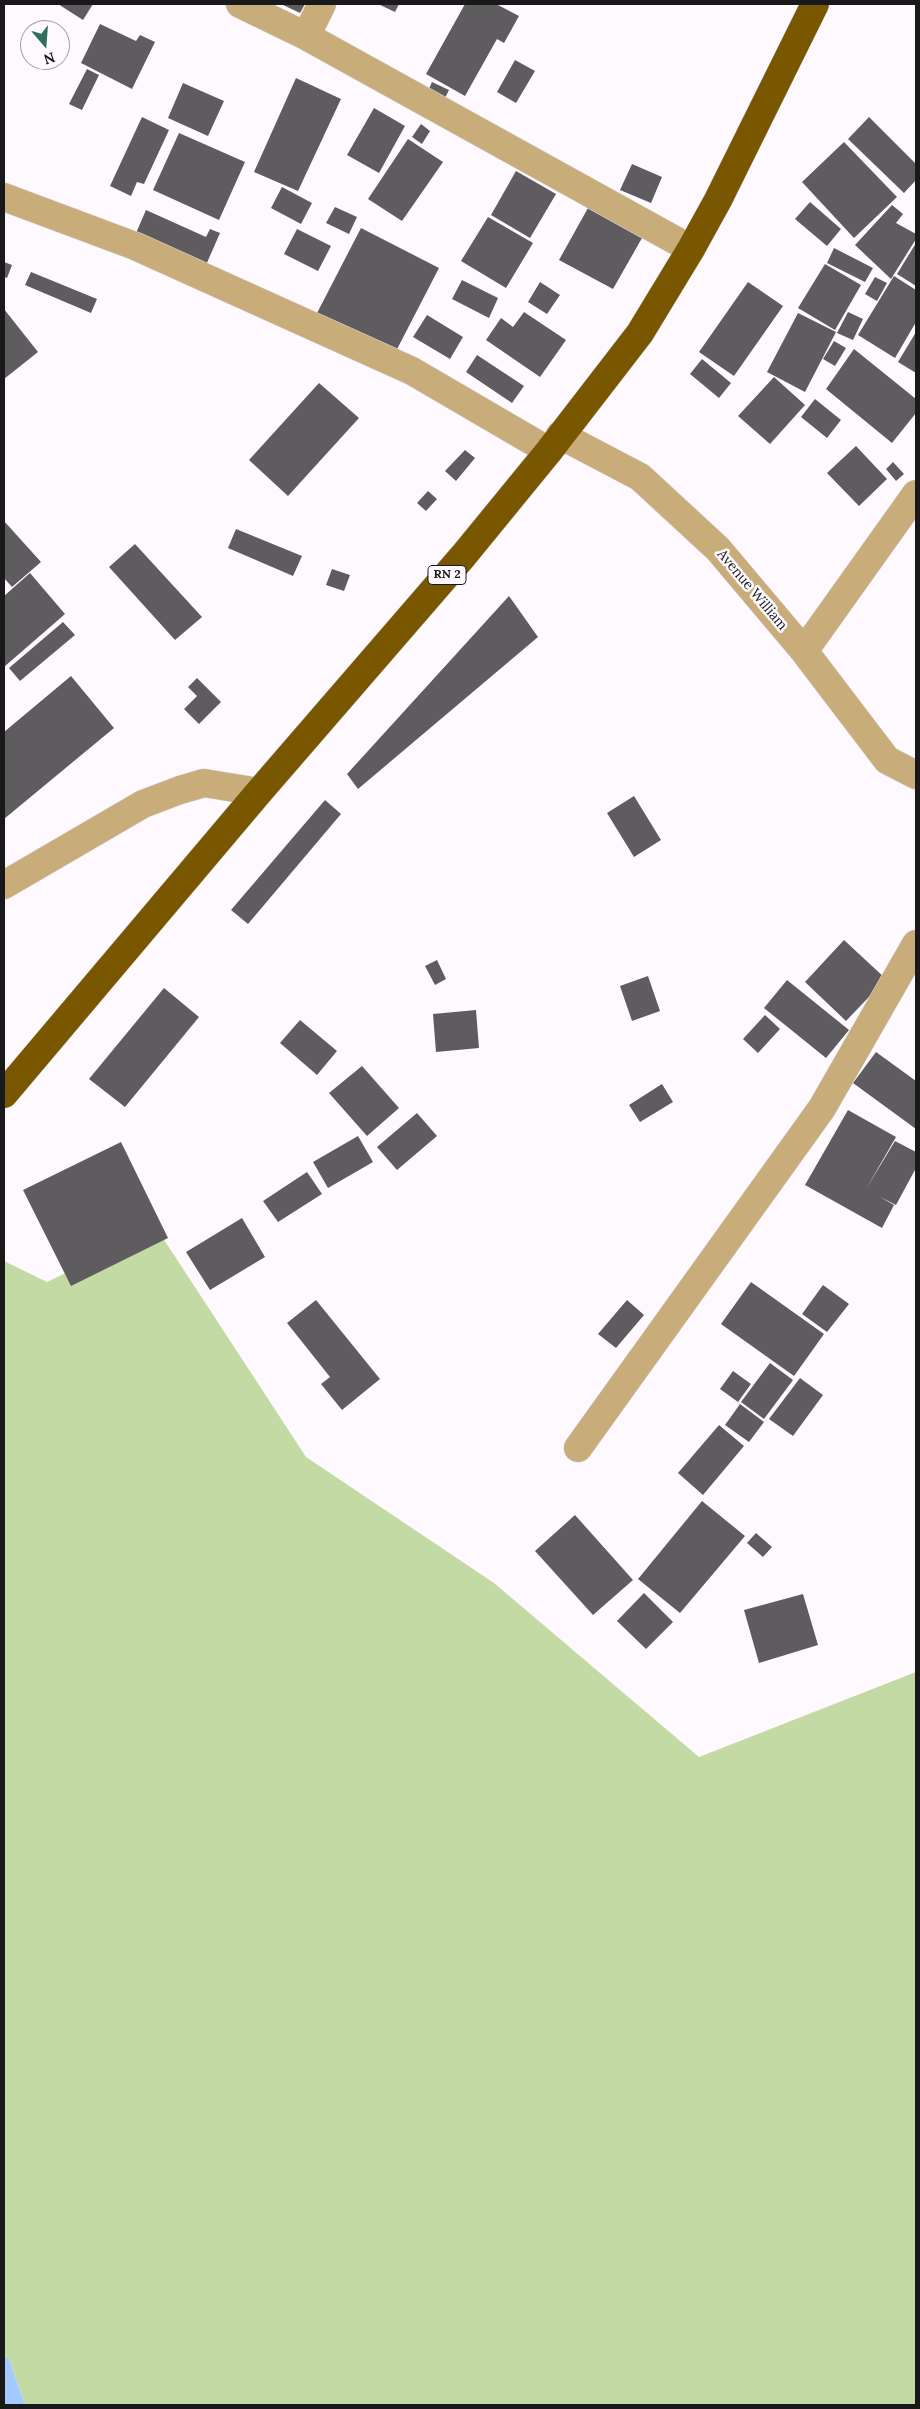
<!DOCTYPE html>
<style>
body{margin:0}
#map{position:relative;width:920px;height:2409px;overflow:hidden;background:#fdf9fe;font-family:Lora,serif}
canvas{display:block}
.frame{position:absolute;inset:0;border:5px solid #1a191a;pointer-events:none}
.north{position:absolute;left:20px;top:20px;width:50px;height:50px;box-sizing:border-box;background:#fdf9fe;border:1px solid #a29fa3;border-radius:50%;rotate:162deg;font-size:14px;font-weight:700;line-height:20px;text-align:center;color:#1a191a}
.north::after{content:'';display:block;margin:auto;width:18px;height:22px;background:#2f6f5e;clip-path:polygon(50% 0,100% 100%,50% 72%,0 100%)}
</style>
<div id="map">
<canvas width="920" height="2409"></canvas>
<div class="frame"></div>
<div class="north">N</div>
</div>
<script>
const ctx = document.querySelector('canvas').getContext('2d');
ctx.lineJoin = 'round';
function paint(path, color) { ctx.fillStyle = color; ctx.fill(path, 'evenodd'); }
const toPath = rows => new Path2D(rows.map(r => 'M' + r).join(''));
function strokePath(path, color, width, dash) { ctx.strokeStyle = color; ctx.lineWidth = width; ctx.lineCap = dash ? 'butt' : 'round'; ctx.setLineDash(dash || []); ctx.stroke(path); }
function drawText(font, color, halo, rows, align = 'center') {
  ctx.font = font + ' Lora,serif'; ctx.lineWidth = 5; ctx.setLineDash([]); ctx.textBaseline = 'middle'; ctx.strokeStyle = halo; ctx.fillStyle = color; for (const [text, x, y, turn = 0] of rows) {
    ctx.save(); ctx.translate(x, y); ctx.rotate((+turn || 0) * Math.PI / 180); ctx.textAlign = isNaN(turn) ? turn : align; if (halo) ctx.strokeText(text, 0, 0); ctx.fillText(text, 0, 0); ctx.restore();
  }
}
const green = toPath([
 [157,1229,306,1457,494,1583,699,1757,916,1672,916,2405,25,2405,9,2359,4,2356,4,1261,47,1282]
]);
const water = toPath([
 [4,2356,9,2359,25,2405,4,2405]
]);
const building = toPath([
 [58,4,93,4,83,20],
 [281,4,305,4,300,13],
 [378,4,399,4,395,12],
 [465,4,496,4,519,16,504,43,497,39,465,96,426,74],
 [100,24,136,41,140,35,155,42,132,89,81,63],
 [515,60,535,71,516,103,497,92],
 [87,69,99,75,82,110,69,104],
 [296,78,341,99,298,191,254,172],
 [432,82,449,90,444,100,428,91],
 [183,83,224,101,208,136,168,118],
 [374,108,405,126,379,173,347,155],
 [142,117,169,130,144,184,137,182,131,196,110,186],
 [869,117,916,164,916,180,904,193,848,139],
 [421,124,430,131,422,144,412,137],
 [179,133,245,162,219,220,153,190],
 [408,139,443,162,402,221,368,199],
 [844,142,897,197,854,238,802,182],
 [632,164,662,177,651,203,620,190],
 [516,171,556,194,530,238,491,215],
 [282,187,312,203,301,224,271,208],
 [810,202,841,229,827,246,795,219],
 [892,205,903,214,896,223,916,234,916,239,891,279,855,245],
 [335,207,357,217,349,234,326,223],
 [588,208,642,238,613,289,559,260],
 [146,210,206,237,210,229,220,233,206,265,136,233],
 [488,217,533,243,506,288,461,261],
 [361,228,439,268,394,355,316,315],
 [297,229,331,246,318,271,284,254],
 [916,243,916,286,897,274],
 [834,248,873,268,865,282,827,263],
 [4,262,12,265,7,278,4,277],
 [825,264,861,285,835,330,798,308],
 [31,272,97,299,91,313,25,285],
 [894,276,916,290,916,322,895,358,858,335],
 [875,277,887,283,877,301,865,294],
 [462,280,498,298,489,318,452,299],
 [540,282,560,295,547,314,528,302],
 [748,282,783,306,734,376,699,352],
 [4,309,38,352,4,379],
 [524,312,566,340,540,377,486,340,501,318,513,327],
 [848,312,863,319,853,340,837,333],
 [798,313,836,332,805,392,767,372],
 [427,315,463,337,450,359,413,337],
 [916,332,916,373,898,362],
 [834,341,846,348,835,366,823,359],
 [854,349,916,399,916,413,892,443,826,389],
 [477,355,524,386,512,403,466,372],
 [702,359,731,383,719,398,690,374],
 [774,377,805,405,770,444,738,416],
 [319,383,359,418,288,496,249,460],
 [815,399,841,420,827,438,801,417],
 [856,446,887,479,859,506,827,473],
 [465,450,475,458,456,481,445,471],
 [893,462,904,474,896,481,886,469],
 [428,491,437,499,426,511,417,503],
 [4,521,41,562,12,587,4,578],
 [236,529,302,556,293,576,228,548],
 [135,544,202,617,175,640,109,567],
 [332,569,350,575,344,591,326,585],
 [30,573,65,614,4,667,4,596],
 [509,596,538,637,358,789,347,774],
 [63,622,75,635,20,681,9,668],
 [71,676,114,728,4,819,4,732],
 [197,678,221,702,199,724,184,709,197,696,188,687],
 [634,796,661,840,634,857,607,813],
 [325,800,341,814,248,924,231,910],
 [844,940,886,979,846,1021,805,982],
 [437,960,446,979,435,985,425,966],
 [648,976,660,1011,632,1021,620,986],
 [787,980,849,1030,826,1058,764,1008],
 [164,988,199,1017,125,1107,89,1079],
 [476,1010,479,1048,436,1052,433,1014],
 [765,1015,780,1029,758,1053,743,1039],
 [300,1020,337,1051,317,1075,280,1043],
 [876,1052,916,1081,916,1129,853,1083],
 [362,1066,399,1108,367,1136,329,1093],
 [662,1084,673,1102,640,1122,629,1105],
 [848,1110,896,1137,866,1189,895,1141,916,1152,916,1168,896,1205,880,1197,894,1205,882,1228,805,1185],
 [417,1113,437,1136,397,1170,377,1147],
 [358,1136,373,1162,328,1188,313,1162],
 [121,1142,168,1238,71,1286,23,1190],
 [307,1172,322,1194,278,1222,263,1201],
 [242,1218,265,1257,210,1290,186,1252],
 [751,1282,824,1334,794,1376,721,1324],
 [823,1285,849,1304,827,1332,802,1314],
 [316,1300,380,1379,342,1410,321,1384,330,1377,287,1323],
 [627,1300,644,1315,616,1348,598,1334],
 [770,1363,793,1380,764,1419,741,1402],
 [733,1371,751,1384,738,1402,720,1389],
 [800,1378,823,1395,793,1436,769,1419],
 [740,1404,764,1422,749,1442,725,1425],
 [719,1425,744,1446,703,1495,678,1473],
 [702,1501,745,1536,680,1613,638,1579],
 [575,1515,633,1580,593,1615,535,1551],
 [756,1533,772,1547,763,1557,747,1543],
 [644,1593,673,1622,646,1649,617,1621],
 [803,1594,818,1645,759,1663,744,1610]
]);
const minor = toPath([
 [240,4,306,36,691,249],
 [306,36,322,4],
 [4,197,135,246,412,371,549,451],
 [560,435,640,477,718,549,804,651,887,760,916,775],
 [804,651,916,494],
 [4,885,143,804,180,790,204,783,259,792],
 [578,1448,822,1108,916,944]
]);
const highway = toPath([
 [4,1094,259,792,464,555,549,451,640,333,691,249,718,200,815,4]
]);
const shields = [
 [447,575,38]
];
const shieldNames = [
 ["RN 2",447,575]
];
const streetNames = [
 ["Avenue William",752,590,50]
];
paint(green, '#c3daa4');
paint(water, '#a4caff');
paint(building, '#5e5c5f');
strokePath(minor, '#d9d5da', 29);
strokePath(highway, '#d9d5da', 29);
strokePath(minor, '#c8ad7a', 28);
strokePath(highway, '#795700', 28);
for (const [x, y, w] of shields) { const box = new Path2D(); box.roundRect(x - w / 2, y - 9.5, w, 19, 4); ctx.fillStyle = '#fdf9fe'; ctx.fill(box); strokePath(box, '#1a191a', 1); }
drawText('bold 12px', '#1a191a', null, shieldNames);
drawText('14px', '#1a191a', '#fdf9fe', streetNames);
</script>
